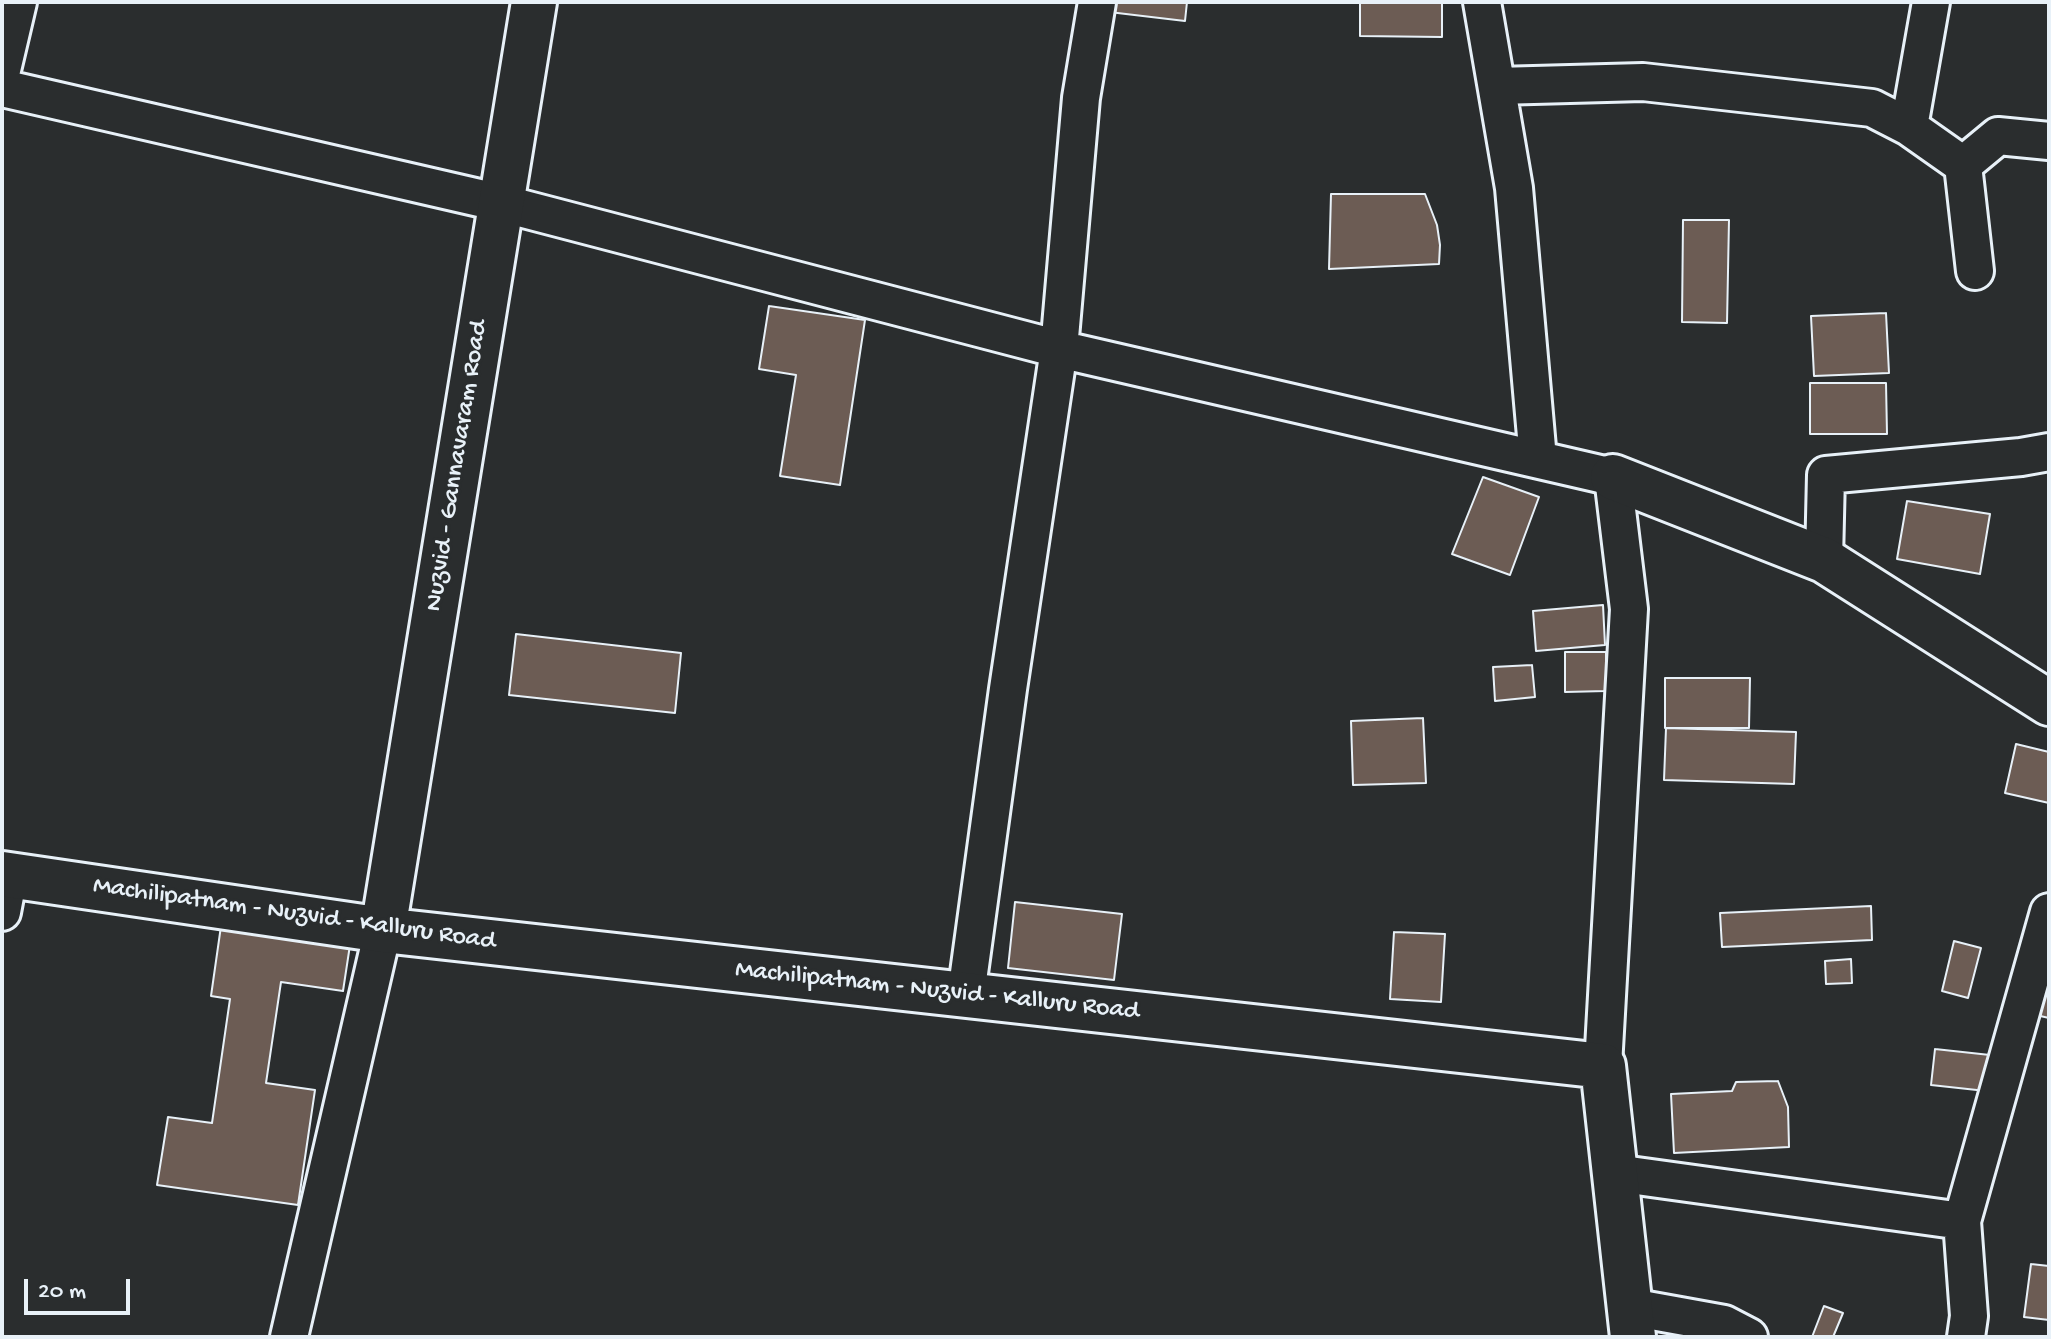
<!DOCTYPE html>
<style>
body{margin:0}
#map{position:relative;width:2051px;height:1339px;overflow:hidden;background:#2a2d2e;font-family:"Gochi Hand",sans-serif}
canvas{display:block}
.frame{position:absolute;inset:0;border:4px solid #e8f1f8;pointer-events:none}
.scale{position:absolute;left:24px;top:1279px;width:106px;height:36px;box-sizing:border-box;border:4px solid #e8f1f8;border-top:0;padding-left:10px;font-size:24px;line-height:28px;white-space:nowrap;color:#e8f1f8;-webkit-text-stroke:6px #2a2d2e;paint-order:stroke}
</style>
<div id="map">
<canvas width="2051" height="1339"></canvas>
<div class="frame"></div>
<div class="scale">20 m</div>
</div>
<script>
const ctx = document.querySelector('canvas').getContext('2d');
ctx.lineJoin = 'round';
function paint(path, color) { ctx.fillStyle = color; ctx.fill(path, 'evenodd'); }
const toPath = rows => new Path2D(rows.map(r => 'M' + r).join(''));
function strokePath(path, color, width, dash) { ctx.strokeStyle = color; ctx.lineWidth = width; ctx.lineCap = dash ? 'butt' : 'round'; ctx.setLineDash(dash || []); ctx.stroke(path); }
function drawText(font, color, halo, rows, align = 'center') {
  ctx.font = font + ' "Gochi Hand",sans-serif'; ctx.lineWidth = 6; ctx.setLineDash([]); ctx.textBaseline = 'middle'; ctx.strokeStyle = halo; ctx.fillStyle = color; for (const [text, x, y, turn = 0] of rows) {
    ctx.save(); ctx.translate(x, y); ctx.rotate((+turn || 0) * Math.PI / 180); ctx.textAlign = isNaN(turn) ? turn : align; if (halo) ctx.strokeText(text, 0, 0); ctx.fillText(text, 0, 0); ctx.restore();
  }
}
const building = toPath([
 [1110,2,1187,2,1185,21,1109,12,1110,2],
 [1360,2,1442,2,1442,37,1360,36,1360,2],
 [1331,194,1425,194,1437,225,1440,245,1439,264,1329,269,1331,194],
 [1683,220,1729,220,1727,323,1682,322,1683,220],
 [769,306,865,320,840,485,780,476,796,375,759,369,769,306],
 [1886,313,1889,373,1814,376,1811,316,1886,313],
 [1810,383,1886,383,1887,434,1810,434,1810,383],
 [1483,477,1539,497,1510,575,1452,554,1483,477],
 [1907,501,1990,514,1980,574,1897,559,1907,501],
 [1603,605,1605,645,1536,651,1533,611,1603,605],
 [516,634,681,653,675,713,509,695,516,634],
 [1565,652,1606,652,1606,691,1565,692,1565,652],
 [1532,665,1535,697,1495,701,1493,667,1532,665],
 [1665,678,1750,678,1749,728,1665,728,1665,678],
 [1423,718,1426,783,1353,785,1351,721,1423,718],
 [1666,728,1796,732,1794,784,1664,780,1666,728],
 [2016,744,2049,752,2049,803,2005,793,2016,744],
 [1015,902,1122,914,1114,980,1008,968,1015,902],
 [1871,906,1872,940,1722,947,1720,913,1871,906],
 [221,926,350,945,343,991,281,982,266,1083,315,1090,298,1205,157,1185,168,1117,212,1123,230,999,211,996,221,926],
 [1394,932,1445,934,1441,1002,1390,999,1394,932],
 [1954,941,1981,948,1968,998,1942,991,1954,941],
 [1851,959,1852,983,1826,984,1825,961,1851,959],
 [2049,976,2049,1018,2027,1013,2049,976],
 [1935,1049,1990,1055,1986,1091,1931,1085,1935,1049],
 [1778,1081,1788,1107,1789,1147,1674,1153,1671,1094,1732,1091,1736,1082,1778,1081],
 [2031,1264,2049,1266,2049,1320,2024,1317,2031,1264],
 [1824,1306,1843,1313,1833,1337,1812,1337,1824,1306]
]);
const street = toPath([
 [1482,2,1514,188,1538,459],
 [2,70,18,2],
 [1497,86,1643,82,1872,108,1909,127,1963,165,1975,271],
 [2,88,501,203,1059,349,1613,477,1629,609,1603,1066],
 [1909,127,1931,2],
 [1963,165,1998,136,2049,141],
 [1824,560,1826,475,2021,457,2049,452],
 [2,912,9,875],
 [966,995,1008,689,1059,349,1081,98,1097,2],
 [1615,1173,1962,1221],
 [1630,1307,1724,1324,1749,1337],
 [289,1337,383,930],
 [1966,1337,1969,1316,1962,1221,2049,912]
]);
const secondary = toPath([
 [1613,477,1824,560,2049,703]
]);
const primary = toPath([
 [2,874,383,930,1603,1066,1633,1337],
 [383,930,534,2]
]);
const streetNames = [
 ["Nuzvid - Gannavaram Road",458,466,-81],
 ["Machilipatnam - Nuzvid - Kalluru Road",294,915,8],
 ["Machilipatnam - Nuzvid - Kalluru Road",937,992,6]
];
paint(building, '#6c5c54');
strokePath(building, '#e8f1f8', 2);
strokePath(street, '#e8f1f8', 42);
strokePath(secondary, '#e8f1f8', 50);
strokePath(primary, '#e8f1f8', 50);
strokePath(street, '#2a2d2e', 36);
strokePath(secondary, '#2a2d2e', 44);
strokePath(primary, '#2a2d2e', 44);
drawText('26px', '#e8f1f8', '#2a2d2e', streetNames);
</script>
